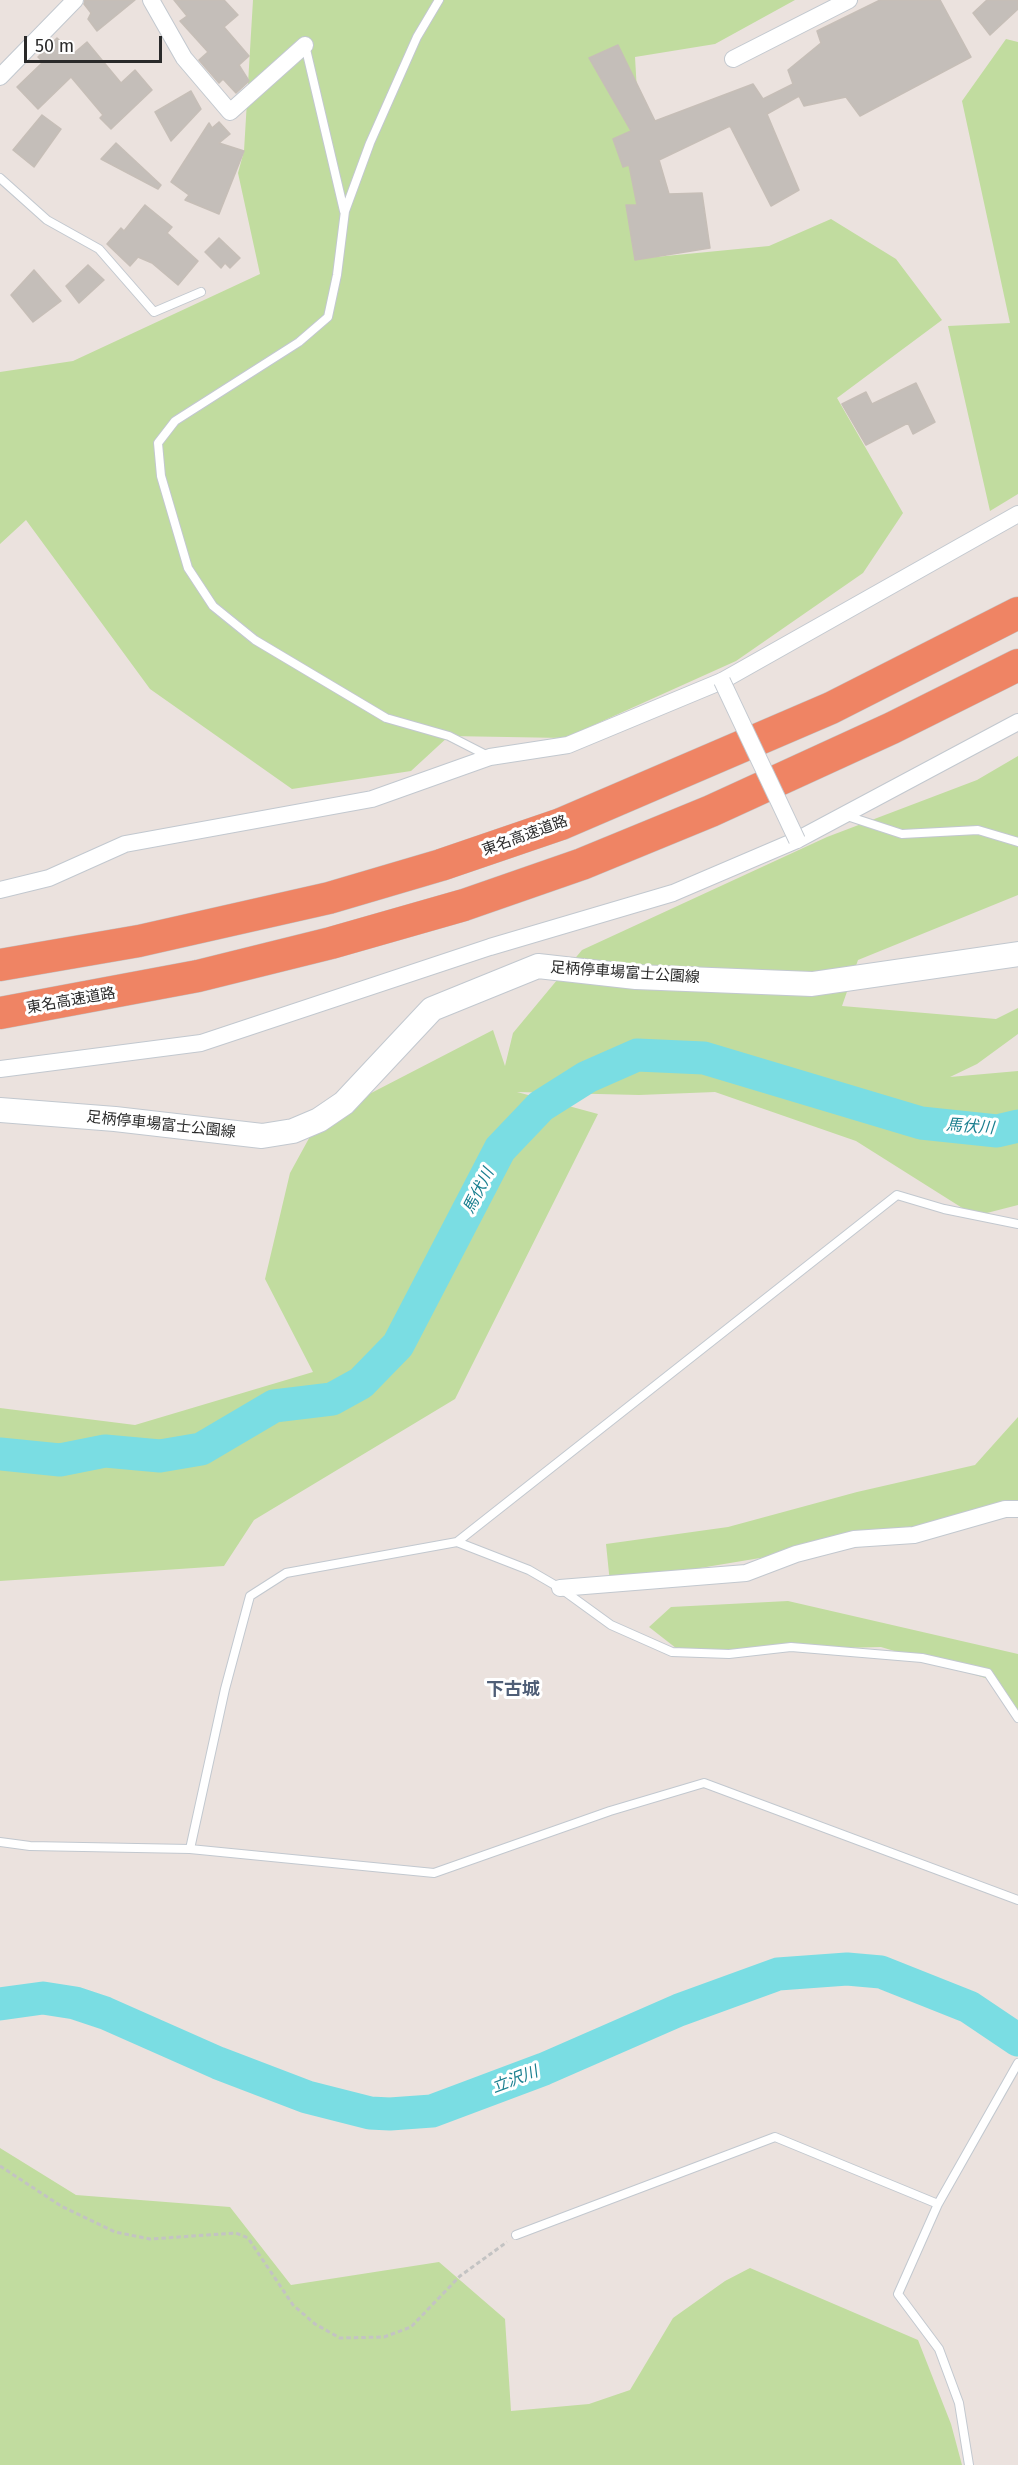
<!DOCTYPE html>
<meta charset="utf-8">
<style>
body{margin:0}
#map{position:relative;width:1018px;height:2465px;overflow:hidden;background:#ebe2de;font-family:"Fira Sans",sans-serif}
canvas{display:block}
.scale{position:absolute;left:24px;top:36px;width:138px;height:27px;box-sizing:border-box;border:3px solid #2a2a2a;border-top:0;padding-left:8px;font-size:18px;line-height:21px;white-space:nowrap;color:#2a2a2a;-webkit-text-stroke:4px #fff;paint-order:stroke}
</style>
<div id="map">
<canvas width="1018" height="2465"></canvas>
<div class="scale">50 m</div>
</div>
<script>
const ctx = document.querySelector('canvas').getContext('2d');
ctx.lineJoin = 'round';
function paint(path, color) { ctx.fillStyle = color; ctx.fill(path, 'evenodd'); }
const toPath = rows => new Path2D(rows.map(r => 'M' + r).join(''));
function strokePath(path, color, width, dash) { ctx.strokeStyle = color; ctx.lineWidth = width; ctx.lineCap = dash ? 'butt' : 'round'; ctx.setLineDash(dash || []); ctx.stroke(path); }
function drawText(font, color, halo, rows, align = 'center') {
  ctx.font = font + ' "Fira Sans","Noto Sans JP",sans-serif'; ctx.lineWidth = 6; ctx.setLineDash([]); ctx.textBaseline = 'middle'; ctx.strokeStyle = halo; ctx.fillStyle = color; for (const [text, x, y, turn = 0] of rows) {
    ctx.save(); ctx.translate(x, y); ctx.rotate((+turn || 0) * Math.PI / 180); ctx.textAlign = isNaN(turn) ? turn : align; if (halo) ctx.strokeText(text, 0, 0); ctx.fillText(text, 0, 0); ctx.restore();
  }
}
const green = toPath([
 [253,0,795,0,715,44,635,57,639,126,635,259,769,246,831,219,896,259,942,320,837,398,903,513,863,573,736,661,565,738,449,736,411,771,292,789,150,689,26,520,0,544,0,372,73,361,260,274,238,173,244,151],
 [1006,39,1018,42,1018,494,990,511,948,326,1010,323,962,101],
 [1018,756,1018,895,858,960,842,1006,996,1019,1018,1008,1018,1034,977,1064,950,1077,1018,1071,1018,1205,975,1216,856,1141,715,1092,639,1095,517,1092,598,1114,455,1399,254,1520,224,1566,0,1581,0,1408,135,1425,313,1372,265,1279,290,1173,319,1120,493,1030,505,1066,513,1033,582,950,827,837,977,780],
 [1018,1417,1018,1515,610,1583,606,1544,728,1527,857,1492,975,1465],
 [788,1601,1018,1654,1018,1710,992,1680,881,1647,681,1652,649,1627,671,1607],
 [0,2148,76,2195,230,2207,291,2285,439,2262,505,2319,511,2411,589,2404,630,2390,673,2318,725,2281,750,2268,918,2340,951,2424,962,2465,0,2465]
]);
const river = toPath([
 [0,1454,60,1460,105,1451,160,1456,201,1449,274,1406,332,1399,361,1383,398,1345,500,1149,541,1106,587,1077,637,1055,704,1058,921,1123,997,1131,1018,1126],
 [0,2004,43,1998,75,2003,105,2013,218,2063,307,2097,370,2113,390,2114,432,2111,544,2069,679,2010,778,1974,847,1969,881,1972,969,2007,1018,2040]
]);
const building = toPath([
 [85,0,135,0,97,31,88,19,91,13,84,4,85,0],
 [174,0,224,0,238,15,224,27,249,56,239,65,249,81,236,93,223,79,219,83,199,60,208,52,180,21,187,16,174,0],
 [880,0,940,0,971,57,860,116,846,97,804,106,799,96,767,114,799,190,771,206,730,126,659,160,669,194,702,193,710,248,635,260,626,205,637,205,629,165,623,167,613,139,631,131,589,58,618,45,655,121,753,84,763,99,793,84,788,70,821,43,817,31,880,0],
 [987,0,1018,0,1018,9,990,35,973,13,987,0],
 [57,38,73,54,87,42,121,83,135,70,152,90,111,129,100,118,103,115,71,77,38,109,17,87,43,62,38,57,57,38],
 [191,91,201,109,171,141,155,112,191,91],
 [42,115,61,129,34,167,13,150,42,115],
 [219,122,230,134,219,143,244,151,219,214,185,200,189,195,171,182,209,123,212,128,219,122],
 [116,143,161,185,158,189,101,159,116,143],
 [145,205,172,227,167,233,198,261,178,285,152,263,138,257,130,266,107,244,121,228,124,231,145,205],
 [219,238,240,258,230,268,225,263,221,268,205,252,219,238],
 [88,265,104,280,79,303,66,286,88,265],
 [34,270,61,301,33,322,11,295,34,270],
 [916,383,935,422,913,434,908,423,866,445,842,404,866,392,872,404,916,383]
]);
const path = toPath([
 [0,2166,61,2206,115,2232,150,2239,236,2233,248,2238,293,2305,315,2324,340,2338,384,2337,411,2327,460,2276,507,2242]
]);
const service = toPath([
 [439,0,417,37,370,143,345,211,337,275,328,317,299,342,175,421,158,443,161,476,188,568,213,606,255,640,386,718,449,736,490,757],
 [305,45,344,211],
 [0,178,47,220,99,249,154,312,201,292],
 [844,815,902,834,978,830,1018,842],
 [457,1542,529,1570,560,1588,611,1625,672,1652,729,1654,791,1647,922,1658,988,1673,1018,1718],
 [0,1842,30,1846,190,1849,434,1873,610,1811,704,1783,1018,1900],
 [190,1849,225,1689,250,1596,286,1573,457,1542,897,1195,944,1209,1018,1224],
 [516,2235,775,2137,938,2204],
 [969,2465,959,2403,939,2349,898,2294,938,2204,1018,2063]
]);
const minor = toPath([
 [151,0,184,58,230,112,305,45],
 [733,59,849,0],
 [0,77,75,0],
 [0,890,49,878,125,844,372,799,490,757,568,745,722,681,1018,514],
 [0,1069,201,1043,490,947,673,893,797,840,1018,722],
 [560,1588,746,1573,796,1554,854,1539,914,1535,1005,1509,1018,1509]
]);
const secondary = toPath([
 [0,1110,115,1119,262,1136,293,1131,319,1120,344,1103,432,1009,538,966,636,977,812,984,1018,954]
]);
const motorway = toPath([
 [0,965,139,941,329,898,441,865,561,824,831,708,1018,613],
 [0,1013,198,976,331,943,464,905,582,864,711,811,892,728,1018,665]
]);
const minorBridge = toPath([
 [722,681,797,840]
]);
const streetNames = [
 ["東名高速道路",525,836,-20],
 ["足柄停車場富士公園線",625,973,4],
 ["東名高速道路",71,1001,-10],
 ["足柄停車場富士公園線",161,1125,6]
];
const waterNames = [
 ["馬伏川",970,1127,4],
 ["馬伏川",479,1191,-63],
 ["立沢川",515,2080,-21]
];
const quarterNames = [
 ["下古城",513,1690]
];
paint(green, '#c1dc9f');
strokePath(river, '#7adde3', 33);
paint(building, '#c4beb9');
strokePath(building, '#c6beb7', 1.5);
strokePath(service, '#c2c8cf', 10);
strokePath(minor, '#c2c8cf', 18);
strokePath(secondary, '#c2c8cf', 26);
strokePath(motorway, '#c3c3c3', 33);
strokePath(path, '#c3c3c3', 3, [4.5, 3]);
strokePath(service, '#fff', 8);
strokePath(minor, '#fff', 16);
strokePath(secondary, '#fff', 24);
strokePath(motorway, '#ef8464', 32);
strokePath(minorBridge, '#c2c8cf', 18, []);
strokePath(minorBridge, '#fff', 16);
drawText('15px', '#2a2a2a', '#fff', streetNames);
drawText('italic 16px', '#1a7f8f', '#fff', waterNames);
drawText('bold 18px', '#4f5e77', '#fff', quarterNames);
</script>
